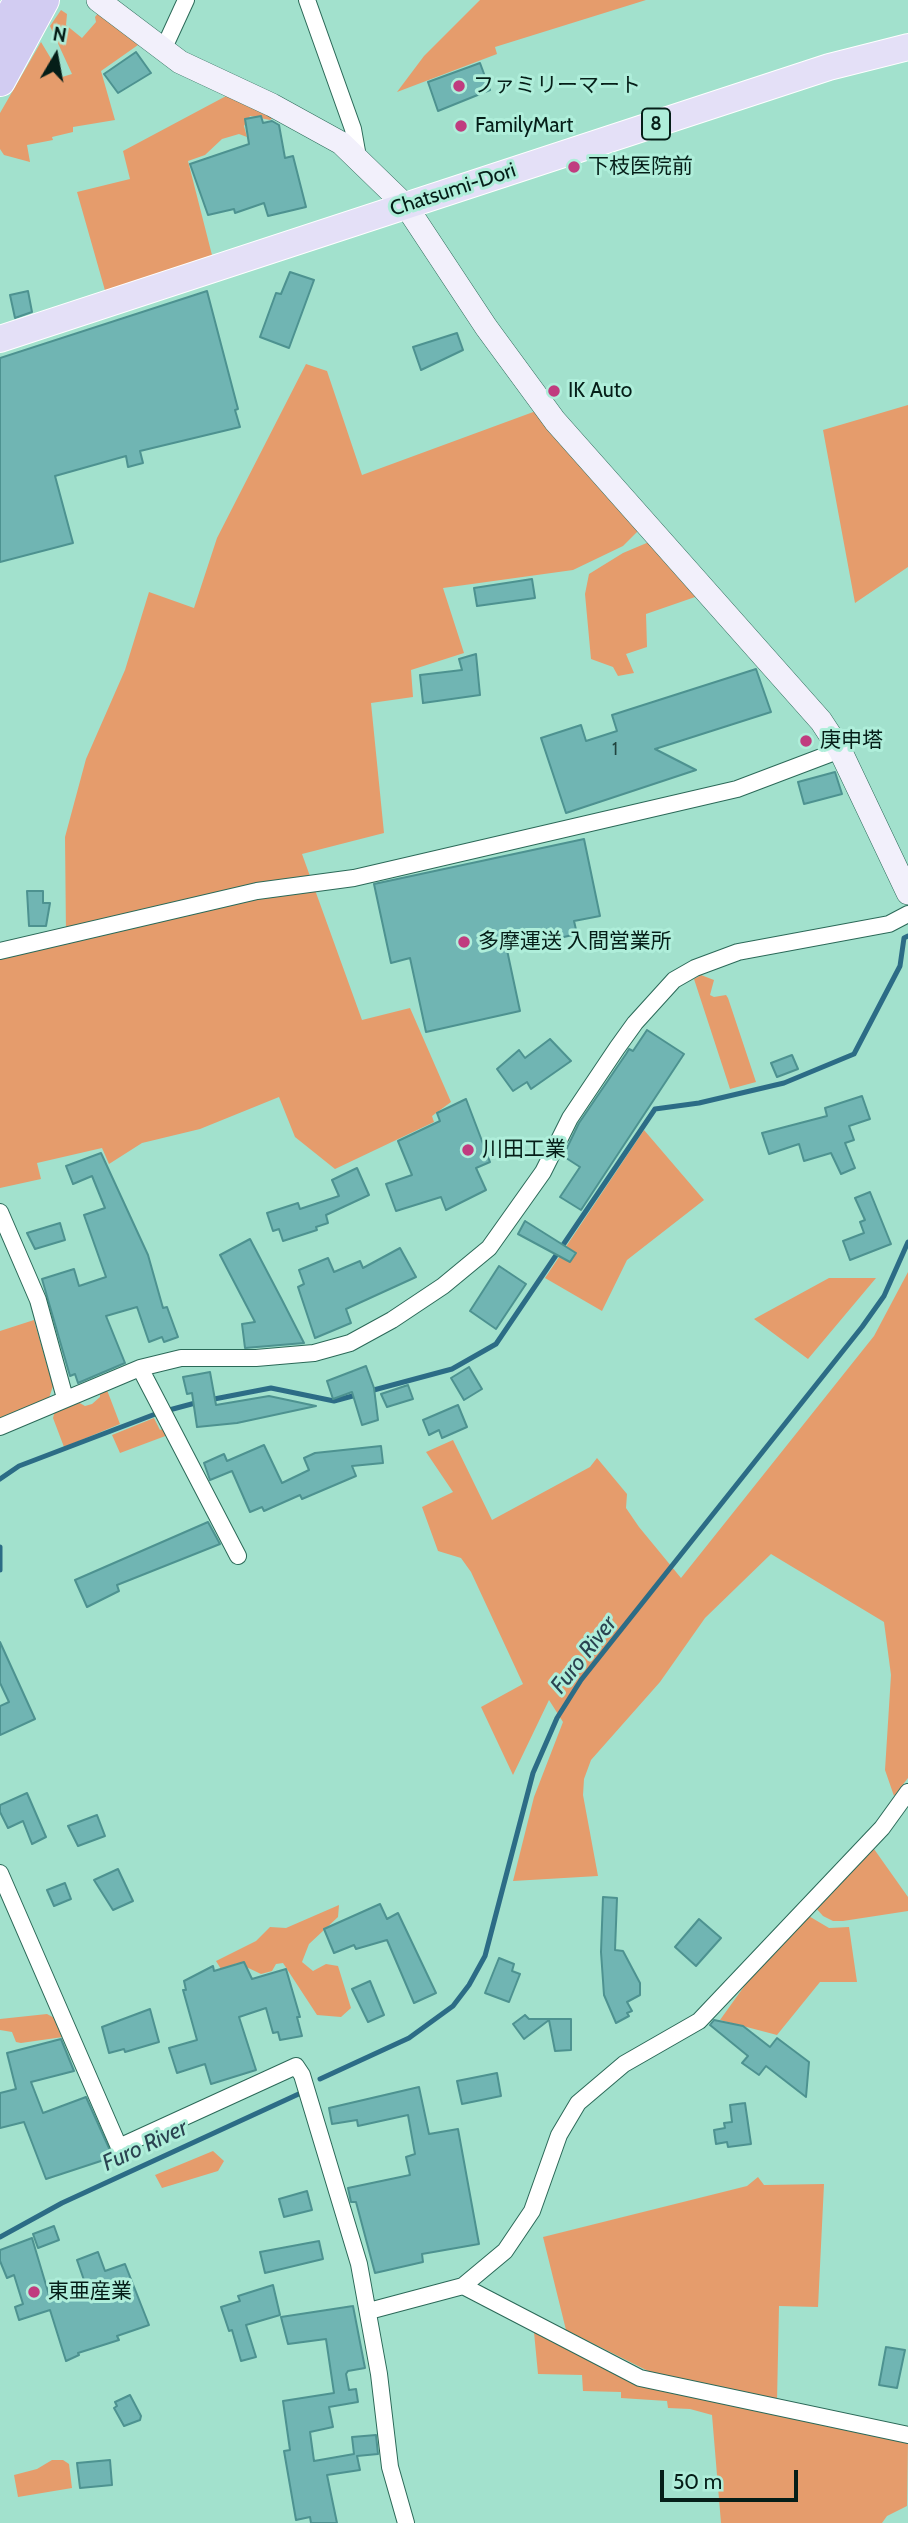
<!DOCTYPE html>
<meta charset="utf-8">
<style>
body{margin:0}
#map{position:relative;width:908px;height:2523px;overflow:hidden;background:#a2e1cd;font-family:Cabin,sans-serif}
canvas{display:block}
.north{position:absolute;left:21px;top:21px;width:70px;height:70px;-webkit-text-stroke:5px #afeeda;paint-order:stroke;rotate:10deg;font-size:19px;font-weight:700;line-height:28px;text-align:center;color:#051e18}
.north::after{content:'';display:block;margin:auto;width:24px;height:32px;background:#051e18;clip-path:polygon(50% 0,100% 100%,50% 72%,0 100%)}
.scale{position:absolute;left:660px;top:2470px;width:138px;height:32px;box-sizing:border-box;border:4px solid #051e18;border-top:0;padding-left:9px;font-size:21px;line-height:24px;white-space:nowrap;color:#051e18;-webkit-text-stroke:5px #afeeda;paint-order:stroke}
</style>
<div id="map">
<canvas width="908" height="2523"></canvas>
<div class="north">N</div>
<div class="scale">50 m</div>
</div>
<script>
const ctx = document.querySelector('canvas').getContext('2d');
ctx.lineJoin = 'round';
function paint(path, color) { ctx.fillStyle = color; ctx.fill(path, 'evenodd'); }
const toPath = rows => new Path2D(rows.map(r => 'M' + r).join(''));
function strokePath(path, color, width, dash) { ctx.strokeStyle = color; ctx.lineWidth = width; ctx.lineCap = dash ? 'butt' : 'round'; ctx.setLineDash(dash || []); ctx.stroke(path); }
function drawText(font, color, halo, rows, align = 'center') {
  ctx.font = font + ' Cabin,"Noto Sans JP",sans-serif'; ctx.lineWidth = 6; ctx.setLineDash([]); ctx.textBaseline = 'middle'; ctx.strokeStyle = halo; ctx.fillStyle = color; for (const [text, x, y, turn = 0] of rows) {
    ctx.save(); ctx.translate(x, y); ctx.rotate((+turn || 0) * Math.PI / 180); ctx.textAlign = isNaN(turn) ? turn : align; if (halo) ctx.strokeText(text, 0, 0); ctx.fillText(text, 0, 0); ctx.restore();
  }
}
const green = toPath([
 [480,0,646,0,495,47,497,54,397,92,424,56],
 [61,10,67,14,66,25,82,38,96,22,95,17,99,12,138,45,101,71,115,120,73,127,73,132,52,137,53,140,27,145,30,162,4,155,0,149,0,113,41,42,62,77,72,74,50,26],
 [228,95,274,117,270,120,250,116,244,126,247,137,239,134,222,139,205,155,188,161,213,259,106,294,77,192,130,179,123,151],
 [306,364,327,371,362,475,536,411,639,530,623,546,573,570,443,588,464,653,411,670,413,697,371,703,384,833,302,854,362,1020,410,1008,451,1102,432,1116,434,1122,335,1169,295,1137,279,1097,200,1129,142,1143,109,1164,102,1148,37,1163,41,1179,0,1188,0,949,66,934,65,837,86,759,125,670,149,592,194,608,217,538],
 [908,405,908,567,855,603,823,430],
 [649,542,698,596,646,614,647,647,626,654,634,673,618,676,613,667,591,659,585,594,589,574,623,553],
 [701,975,714,980,710,995,714,997,726,995,728,998,756,1082,730,1089,694,979],
 [644,1130,704,1200,627,1260,602,1311,545,1278],
 [908,1272,908,1778,894,1796,885,1770,891,1675,884,1622,771,1554,705,1618,660,1682,591,1760,584,1779,583,1795,598,1876,513,1881,534,1797,563,1722,549,1700,513,1775,481,1707,523,1684,471,1572,461,1558,438,1551,422,1507,453,1492,426,1452,453,1440,492,1520,590,1467,597,1458,627,1494,626,1508,639,1527,681,1578,874,1336],
 [829,1278,876,1278,808,1359,754,1319],
 [34,1320,53,1386,49,1398,0,1418,0,1331],
 [107,1390,120,1424,64,1447,53,1418,55,1410,76,1401,85,1406,92,1404,100,1397,100,1392],
 [154,1418,160,1430,165,1428,168,1435,120,1453,112,1435],
 [874,1849,908,1897,908,1911,843,1921,833,1921,823,1916,815,1907],
 [339,1905,338,1917,309,1944,302,1962,313,1971,326,1964,338,1966,351,2008,341,2017,317,2015,283,1963,276,1964,272,1971,261,1974,238,1963,221,1969,216,1961,256,1941,270,1927,286,1928],
 [807,1915,829,1928,849,1927,857,1982,820,1982,777,2035,720,2020,748,1981],
 [47,2014,62,2022,65,2033,63,2037,21,2043,16,2042,12,2032,0,2030,0,2019],
 [213,2151,224,2161,218,2171,162,2188,155,2175],
 [758,2177,764,2185,824,2184,818,2307,779,2306,777,2401,658,2376,566,2330,543,2237,747,2186],
 [534,2332,650,2388,908,2441,907,2506,887,2516,882,2523,721,2523,712,2415,690,2409,668,2408,667,2401,621,2398,621,2392,583,2391,582,2375,538,2374],
 [52,2460,63,2460,69,2464,72,2488,18,2497,14,2475,37,2469]
]);
const stream = toPath([
 [370,1391,452,1369,496,1344,655,1109,699,1103,784,1083,854,1054,900,966,904,938,908,936],
 [209,1400,271,1388,334,1401,360,1394],
 [0,1479,19,1466,158,1413,199,1402],
 [0,1547,0,1570],
 [320,2079,409,2038,453,2006,469,1985,485,1956,533,1773,557,1718,581,1680,862,1327,884,1296,908,1242],
 [0,2237,62,2203,303,2092]
]);
const building = toPath([
 [136,52,151,73,118,93,104,74,136,52],
 [480,63,490,90,438,111,428,82,480,63],
 [261,116,263,123,272,121,279,125,285,158,293,156,306,207,268,216,264,203,235,213,234,209,208,215,190,164,249,144,245,119,261,116],
 [290,272,314,280,289,348,260,337,276,293,281,294,290,272],
 [28,291,32,312,15,318,10,295,28,291],
 [207,291,238,409,235,410,240,427,140,451,143,463,128,467,126,456,55,476,73,543,0,562,0,358,207,291],
 [457,333,463,350,421,370,413,347,457,333],
 [532,579,535,598,477,606,474,588,532,579],
 [476,654,480,695,423,703,420,675,462,670,459,659,476,654],
 [756,669,771,712,655,749,696,770,566,813,541,738,581,725,586,741,617,731,612,715,756,669],
 [835,772,842,794,804,804,798,782,835,772],
 [584,839,600,916,574,921,577,934,507,950,520,1011,426,1032,410,958,391,963,374,884,584,839],
 [27,891,43,891,43,903,50,903,46,926,29,926,27,891],
 [647,1030,684,1054,581,1210,560,1197,580,1167,563,1156,579,1123,626,1054,629,1049,633,1051,647,1030],
 [550,1039,571,1061,531,1089,527,1082,513,1091,497,1069,519,1050,525,1058,550,1039],
 [792,1055,798,1069,777,1077,771,1063,792,1055],
 [862,1096,870,1119,849,1126,854,1140,845,1143,855,1168,841,1174,831,1153,804,1161,799,1144,769,1154,762,1133,827,1116,825,1108,862,1096],
 [466,1099,490,1162,476,1168,486,1190,446,1210,441,1197,396,1211,386,1184,412,1175,398,1141,440,1121,437,1113,466,1099],
 [101,1153,148,1255,163,1308,167,1307,178,1337,164,1342,162,1337,149,1342,137,1307,106,1316,125,1363,78,1383,75,1374,70,1376,42,1279,74,1269,79,1286,106,1277,84,1215,105,1208,92,1176,73,1184,66,1166,101,1153],
 [357,1168,369,1195,326,1215,328,1223,316,1227,317,1230,283,1241,279,1229,273,1231,267,1213,298,1203,300,1209,339,1196,332,1180,357,1168],
 [870,1192,891,1244,850,1260,843,1241,864,1233,860,1222,865,1220,855,1198,870,1192],
 [525,1221,576,1253,570,1262,518,1234,525,1221],
 [60,1223,65,1240,35,1249,27,1233,60,1223],
 [250,1239,282,1300,304,1343,245,1348,242,1324,255,1322,220,1255,250,1239],
 [400,1248,416,1277,346,1309,351,1323,315,1338,298,1287,304,1284,299,1270,328,1258,334,1272,360,1261,363,1268,400,1248],
 [499,1266,526,1284,496,1329,470,1311,499,1266],
 [366,1366,374,1388,378,1420,362,1425,352,1392,333,1399,327,1381,366,1366],
 [469,1367,482,1389,464,1400,451,1378,469,1367],
 [210,1372,216,1405,269,1396,316,1406,237,1423,197,1427,192,1393,187,1394,183,1377,210,1372],
 [408,1385,413,1399,387,1407,381,1394,408,1385],
 [458,1405,467,1427,442,1438,439,1430,429,1435,423,1420,458,1405],
 [264,1445,282,1483,309,1470,304,1458,315,1453,381,1446,383,1463,352,1466,356,1476,302,1499,300,1495,264,1511,262,1507,250,1512,232,1471,210,1480,204,1463,224,1454,227,1461,264,1445],
 [208,1522,220,1544,117,1585,119,1591,87,1607,75,1580,208,1522],
 [0,1642,35,1719,0,1735,0,1706,9,1702,0,1683,0,1642],
 [27,1793,46,1837,32,1844,23,1821,8,1828,0,1812,0,1805,27,1793],
 [97,1815,105,1836,78,1846,68,1826,97,1815],
 [118,1869,133,1901,113,1910,94,1880,118,1869],
 [65,1883,71,1899,54,1906,47,1890,65,1883],
 [603,1897,617,1898,615,1950,623,1951,640,1983,640,1995,627,2002,632,2011,627,2013,629,2016,616,2023,604,1995,601,1952,603,1897],
 [380,1904,387,1919,398,1913,436,1993,414,2003,387,1940,356,1949,354,1945,334,1953,324,1929,380,1904],
 [699,1919,721,1938,696,1966,675,1947,699,1919],
 [499,1958,514,1964,512,1971,520,1974,509,2002,485,1993,499,1958],
 [244,1962,252,1979,286,1969,300,2017,297,2017,302,2036,280,2040,278,2032,273,2033,266,2008,239,2017,256,2070,211,2084,205,2064,177,2073,169,2048,197,2040,183,1990,186,1990,184,1981,213,1966,214,1971,244,1962],
 [370,1981,384,2015,368,2022,352,1989,370,1981],
 [150,2009,159,2042,125,2052,124,2049,109,2053,102,2027,150,2009],
 [525,2015,529,2019,571,2019,571,2050,555,2051,549,2020,524,2039,513,2024,525,2015],
 [714,2020,743,2026,770,2047,777,2038,809,2062,806,2097,766,2066,759,2075,742,2063,748,2056,710,2025,714,2020],
 [61,2039,74,2071,31,2082,43,2113,86,2097,113,2157,46,2179,24,2122,0,2128,0,2093,16,2089,7,2053,61,2039],
 [497,2073,501,2096,462,2104,457,2081,497,2073],
 [419,2087,429,2134,458,2129,479,2244,422,2254,423,2262,375,2273,356,2202,351,2202,348,2188,410,2175,406,2157,415,2154,408,2115,358,2126,357,2120,332,2124,329,2108,419,2087],
 [745,2103,751,2144,728,2147,727,2142,716,2144,714,2130,725,2128,724,2123,732,2122,730,2105,745,2103],
 [307,2191,312,2210,284,2217,279,2199,307,2191],
 [54,2226,59,2240,38,2248,33,2234,54,2226],
 [32,2238,49,2295,85,2283,77,2260,98,2252,105,2271,125,2264,149,2325,117,2336,119,2340,78,2353,79,2355,66,2361,50,2310,19,2320,15,2307,23,2304,14,2275,7,2278,0,2261,0,2250,32,2238],
 [319,2241,323,2259,265,2273,260,2252,319,2241],
 [273,2285,280,2315,246,2325,256,2357,241,2361,232,2330,229,2331,221,2307,240,2301,238,2296,273,2285],
 [353,2306,365,2368,348,2371,346,2374,349,2390,356,2389,358,2402,329,2407,333,2427,310,2432,314,2461,354,2454,352,2437,376,2435,378,2454,357,2456,360,2470,327,2475,337,2523,311,2523,310,2517,296,2520,284,2451,290,2450,283,2401,334,2393,326,2339,288,2344,281,2317,353,2306],
 [886,2347,905,2350,897,2388,879,2385,886,2347],
 [130,2395,141,2416,140,2420,124,2426,114,2408,117,2406,115,2402,130,2395],
 [110,2460,112,2485,80,2488,77,2463,110,2460]
]);
const street = toPath([
 [307,0,353,129,358,157],
 [163,50,186,0],
 [0,951,257,891,354,878,737,789,840,750],
 [0,1212,38,1300,65,1398],
 [140,1368,238,1556],
 [0,1427,140,1368,181,1358,256,1358,314,1353,350,1343,392,1320,443,1286,489,1248,543,1172,570,1118,617,1048,635,1023,674,980,695,968,738,952,889,924,908,914],
 [0,1873,119,2147,296,2066,302,2075,359,2264,379,2374,390,2467,406,2523],
 [463,2286,640,2378,908,2435],
 [369,2311,463,2286,505,2251,532,2211,559,2135,578,2103,624,2064,699,2021,882,1828,908,1792]
]);
const secondary = toPath([
 [98,0,180,62,272,105,341,143,406,206,486,327,555,421,821,721,840,750,908,893]
]);
const primary = toPath([
 [0,339,829,67,908,47]
]);
const highway = toPath([
 [0,36,19,0],
 [0,81,44,0]
]);
const markers = [
 [459,86,7,"#c03c7f"],
 [461,126,7,"#c03c7f"],
 [574,167,7,"#c03c7f"],
 [554,391,7,"#c03c7f"],
 [806,741,7,"#c03c7f"],
 [464,942,7,"#c03c7f"],
 [468,1150,7,"#c03c7f"],
 [34,2292,7,"#c03c7f"]
];
const numberNames = [
 ["1",615,750]
];
const shields = [
 [656,124,28]
];
const shieldNames = [
 ["8",656,124]
];
const poiNames = [
 ["ファミリーマート",473,86],
 ["FamilyMart",475,126],
 ["下枝医院前",588,167],
 ["IK Auto",568,391],
 ["庚申塔",820,741],
 ["多摩運送 入間営業所",478,942],
 ["川田工業",482,1150],
 ["東亜産業",48,2292]
];
const streetNames = [
 ["Chatsumi-Dori",453,190,-18]
];
const waterNames = [
 ["Furo River",584,1655,-52],
 ["Furo River",145,2146,-25]
];
paint(green, '#e59c6c');
strokePath(stream, '#2c6c86', 5);
paint(building, '#70b5b3');
strokePath(building, '#4d9290', 2);
strokePath(street, '#2b6958', 18);
strokePath(secondary, '#2b6958', 24);
strokePath(primary, '#fff', 28);
strokePath(highway, '#fff', 32);
strokePath(street, '#fff', 16);
strokePath(secondary, '#f2f0fb', 23);
strokePath(primary, '#e4e0f7', 26);
strokePath(highway, '#d2ccf2', 30);
for (const [x, y, r, color] of markers) { const dot = new Path2D(); dot.arc(x, y, r, 0, 2 * Math.PI); ctx.fillStyle = color; ctx.fill(dot); strokePath(dot, '#afeeda', 2.5); }
drawText('18px', '#20443f', null, numberNames);
for (const [x, y, w] of shields) { const box = new Path2D(); box.roundRect(x - w / 2, y - 15.5, w, 31, 5); ctx.fillStyle = '#afeeda'; ctx.fill(box); strokePath(box, '#051e18', 2); }
drawText('bold 19px', '#051e18', null, shieldNames);
drawText('21px', '#051e18', '#afeeda', poiNames, 'left');
drawText('21px', '#051e18', '#afeeda', streetNames);
drawText('italic 23px', '#2a4350', '#afeeda', waterNames);
</script>
